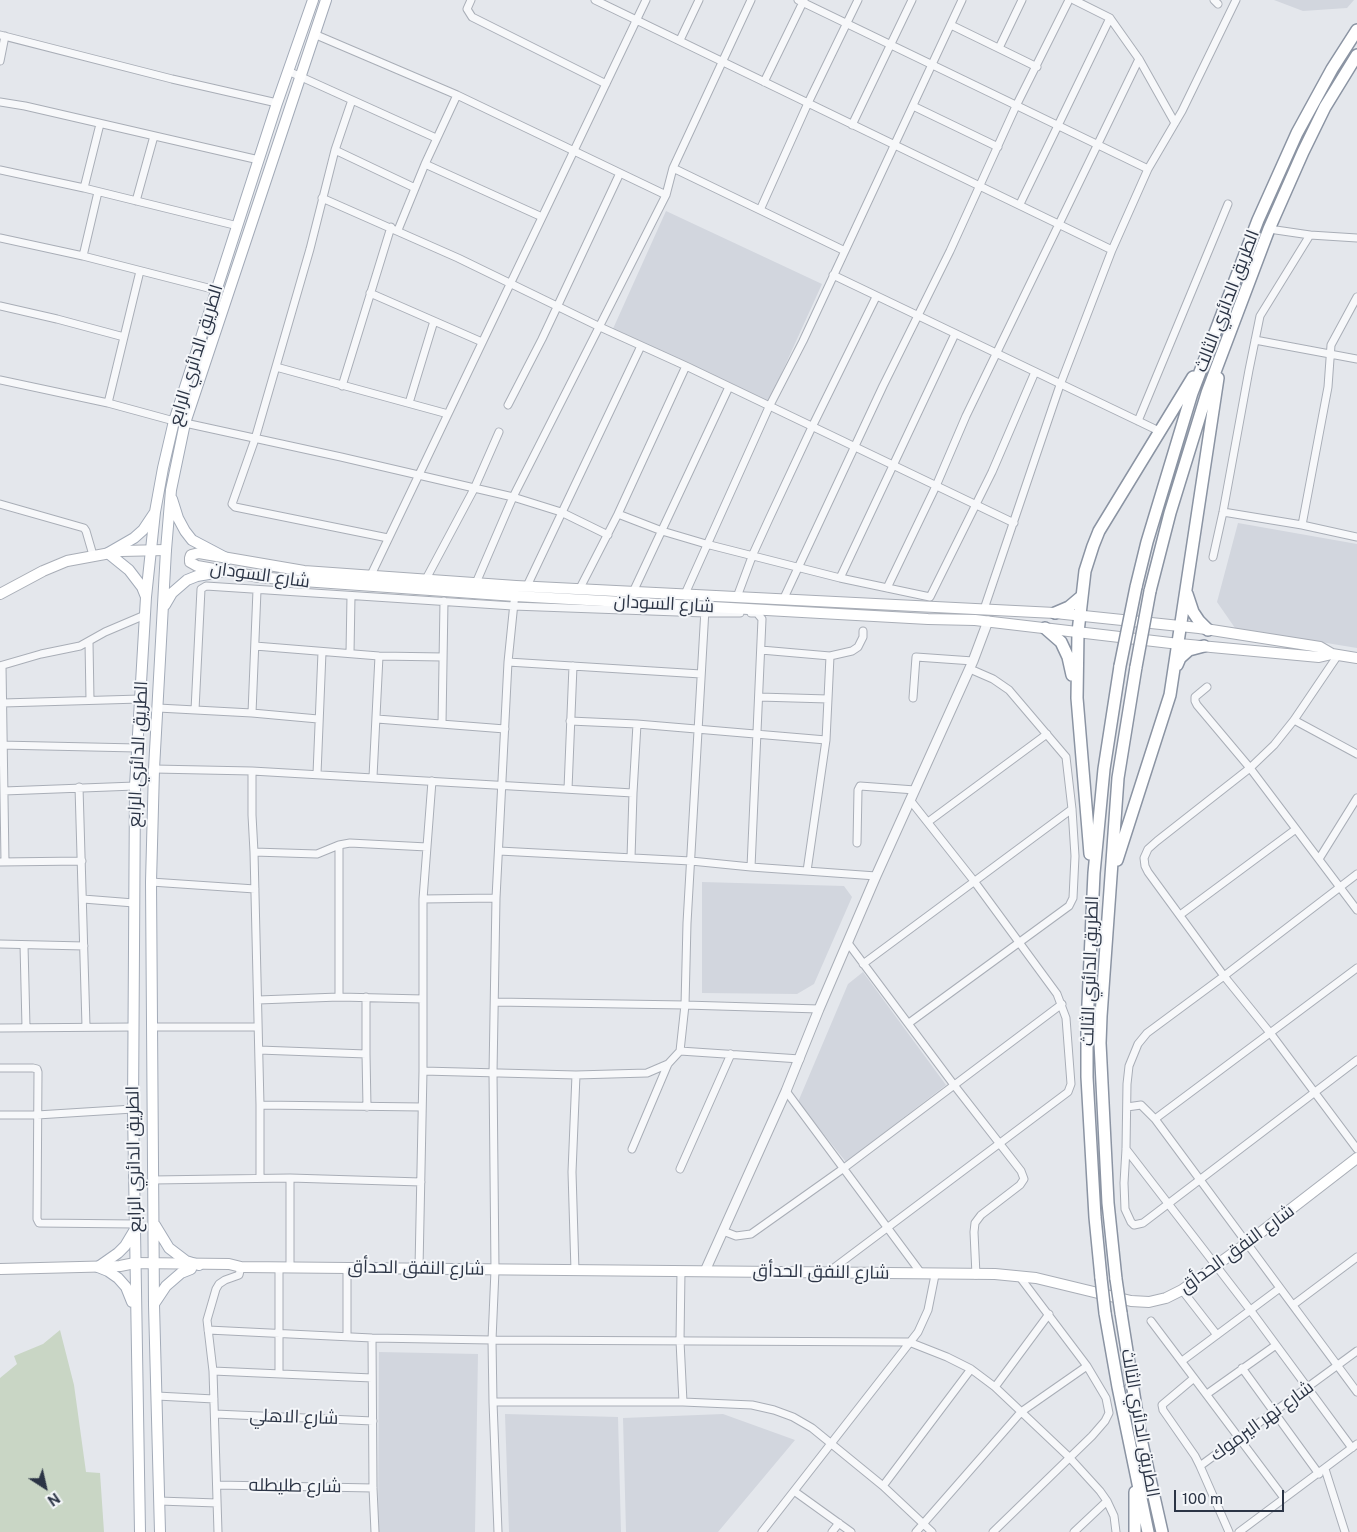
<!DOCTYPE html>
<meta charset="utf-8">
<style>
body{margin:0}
#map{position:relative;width:1357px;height:1532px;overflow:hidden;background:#e4e7ec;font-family:"Public Sans",sans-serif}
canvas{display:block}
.north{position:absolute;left:20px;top:1462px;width:50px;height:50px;-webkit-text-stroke:4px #f4f6f9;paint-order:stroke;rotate:145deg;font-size:14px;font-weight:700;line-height:20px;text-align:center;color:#2b3445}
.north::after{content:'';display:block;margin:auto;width:18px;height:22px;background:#2b3445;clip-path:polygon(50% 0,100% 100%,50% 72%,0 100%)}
.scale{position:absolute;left:1174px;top:1490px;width:110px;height:22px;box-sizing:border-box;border:2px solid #2b3445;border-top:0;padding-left:6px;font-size:15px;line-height:18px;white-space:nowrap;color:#2b3445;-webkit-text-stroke:4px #f4f6f9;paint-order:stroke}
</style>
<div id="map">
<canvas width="1357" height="1532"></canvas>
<div class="north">N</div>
<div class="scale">100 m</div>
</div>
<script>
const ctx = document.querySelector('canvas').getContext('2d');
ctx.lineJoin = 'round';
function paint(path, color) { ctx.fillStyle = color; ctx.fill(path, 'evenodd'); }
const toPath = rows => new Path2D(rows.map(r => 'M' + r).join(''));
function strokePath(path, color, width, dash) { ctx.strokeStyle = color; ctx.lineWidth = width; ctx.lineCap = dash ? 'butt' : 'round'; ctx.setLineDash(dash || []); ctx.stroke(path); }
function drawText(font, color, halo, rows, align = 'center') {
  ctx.font = font + ' "Public Sans",Cairo,sans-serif'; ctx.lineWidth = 4; ctx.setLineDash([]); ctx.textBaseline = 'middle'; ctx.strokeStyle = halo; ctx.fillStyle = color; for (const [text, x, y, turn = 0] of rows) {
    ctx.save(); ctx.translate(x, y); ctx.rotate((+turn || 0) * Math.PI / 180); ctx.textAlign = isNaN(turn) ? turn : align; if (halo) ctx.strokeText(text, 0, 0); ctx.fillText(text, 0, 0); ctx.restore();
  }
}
const built = toPath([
 [1274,0,1354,0,1347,8,1303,11],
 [666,211,822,284,768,403,612,331],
 [1238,523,1357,544,1357,648,1235,628,1217,602],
 [702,882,844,886,852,897,814,984,797,994,702,993],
 [863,972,946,1085,846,1162,798,1102,848,984],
 [379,1352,478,1354,475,1532,378,1532],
 [505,1414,618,1417,621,1532,509,1532],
 [723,1414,795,1440,718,1532,626,1532,623,1418]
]);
const green = toPath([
 [60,1330,74,1385,86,1472,100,1473,104,1532,0,1532,0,1378,17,1364,14,1356,43,1344]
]);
const minor = toPath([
 [471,0,467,9,472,17,606,84],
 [595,0,1112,250],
 [798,0,1148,169],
 [1074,0,1110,18,1139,59,1175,123],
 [1214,0,1218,4],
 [951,25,1037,67],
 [314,34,457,95,666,195],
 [0,35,172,79,277,103],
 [680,40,699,0],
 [999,48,1022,0],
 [0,61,5,36],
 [288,71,436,138],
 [764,82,804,0],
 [352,100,335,150,310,249,255,439,232,504,235,507,388,538],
 [0,102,25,106,259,160],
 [913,106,998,147],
 [852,125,912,0],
 [335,150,415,188],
 [425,164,542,217],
 [673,168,845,251],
 [0,170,84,188,238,226],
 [84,188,100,124],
 [322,198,458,258,600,327,686,366,1014,523],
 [136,201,154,136],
 [1020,204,1110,18],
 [760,210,808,103,858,0],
 [1269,229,1310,235],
 [398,230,425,164,457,95],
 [0,238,83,256,216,290],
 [83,256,98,192],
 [833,275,1159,431],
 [370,293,482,342],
 [0,306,57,319,124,337],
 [1255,340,1357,359],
 [276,367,448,414],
 [0,380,108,403,174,421],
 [342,386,391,227],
 [108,403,140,271],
 [409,403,434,321],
 [508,405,542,339,620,173],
 [1138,421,1228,204],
 [185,423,341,457,513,497,561,512,608,535],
 [0,504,84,528,86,531,93,555],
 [1223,512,1302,525,1357,537],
 [618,514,662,531,706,544,840,578,930,597,992,472,1035,372],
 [1302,525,1328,387,1331,345,1357,297],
 [1213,557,1223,512,1249,370,1260,316,1310,235,1357,238],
 [371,575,646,0],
 [840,578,955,334],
 [426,579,474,489,499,432],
 [476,583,513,497,666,195,673,168,751,0],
 [527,586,641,346],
 [580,588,618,514,686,366],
 [887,588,936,486,966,416,1139,59],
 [633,592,729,387],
 [685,594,769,407,803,341,962,0],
 [737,597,753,554,769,519,812,427,876,297],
 [783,600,883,386,950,251,1016,106,1069,0],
 [984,609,1060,385,1112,250,1148,169,1182,111,1236,0],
 [89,642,90,700],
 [255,646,379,656,443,657],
 [350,653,351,596],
 [1338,655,1294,720,1274,745,1250,768,1157,841,1148,849,1144,858,1145,866,1148,872,1224,976,1271,1034,1357,1149],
 [830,656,852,651,858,647,863,637,863,631],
 [508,662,701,674],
 [0,666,41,654,80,646,105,632,145,615],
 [2,666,5,862],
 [1207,687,1195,697,1195,701,1197,705,1250,768,1357,910],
 [759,697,828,699,830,656,761,650],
 [913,698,916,657,973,661],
 [3,703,140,699],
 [158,708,252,713,318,719],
 [195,710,201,589,206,586,513,606,705,613,740,613],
 [252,713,257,590],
 [377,719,505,729],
 [1294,720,1357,754],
 [570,721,637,724,826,740],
 [442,724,444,601],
 [0,745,137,748],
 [154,769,252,771,633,793],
 [252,771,252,815,254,852,260,1105,260,1178],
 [317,774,322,652],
 [373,777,379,656],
 [79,787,86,1026],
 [568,789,573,666],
 [4,791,135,786],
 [928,822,1047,734],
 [857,843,858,790,860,786,915,790],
 [339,845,339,997],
 [499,851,691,861,751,867,876,876],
 [254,852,317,854,339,845,350,843,427,847],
 [631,858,633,793,637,724],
 [1319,859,1357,798],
 [0,862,82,861],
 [751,867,762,619,757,613,751,613],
 [807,871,826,740,828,699],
 [1357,874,1224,976,1147,1033,1138,1044,1129,1066,1127,1084,1126,1149,1124,1183,1125,1209,1131,1222,1134,1225,1143,1223,1357,1060],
 [151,882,255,889],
 [83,899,134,903],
 [423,899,496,898],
 [1180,915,1296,829],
 [848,943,954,1085,1021,1171,1024,1179,1020,1185,981,1215,975,1223,974,1232,976,1275],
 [0,944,84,946],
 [24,945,26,1027],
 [863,964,1072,809],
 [366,997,366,1054],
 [258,1000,339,997,423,999],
 [495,1002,685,1005,819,1009],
 [909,1023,1069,906,1073,898,1075,856,1072,809,1066,757,1009,690,993,679,970,669],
 [152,1027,258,1027],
 [0,1028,133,1027],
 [259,1050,366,1054,367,1107],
 [680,1051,800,1059],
 [0,1068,33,1068,37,1069,38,1072,37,1219,39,1223,135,1224],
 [423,1071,576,1075,647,1073,668,1064],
 [786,1091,921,1273],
 [260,1105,422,1107],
 [1127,1107,1141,1105,1155,1119,1357,1392],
 [0,1115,37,1115,133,1109],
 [1155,1119,1357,968],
 [632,1149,668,1064,680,1051,685,1005,687,923,705,609],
 [1126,1149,1251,1311,1352,1448],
 [680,1169,731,1054],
 [153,1180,290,1178,421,1182],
 [723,1231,736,1236,751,1234,844,1168,1062,1004],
 [290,1267,290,1178],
 [347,1268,347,1336],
 [419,1268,423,1071,423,899,432,781],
 [575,1271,572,1172,576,1075],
 [681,1271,680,1341,683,1402],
 [827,1273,1068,1092,1071,1084,1066,1018,1057,994,974,881,910,800],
 [1182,1290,1217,1335],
 [1293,1305,1357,1257],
 [1151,1321,1194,1378,1162,1405,1163,1410,1195,1456,1200,1466],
 [208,1330,372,1338,492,1340,909,1342,947,1357,971,1369,995,1387,1069,1457,1100,1491,1107,1501,1114,1516,1116,1532],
 [372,1338,373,1488,375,1532],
 [1182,1361,1280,1288],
 [1242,1368,1319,1474],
 [213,1371,372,1378],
 [279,1374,279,1267],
 [1194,1378,1284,1498],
 [995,1387,1049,1314],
 [1207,1394,1276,1345],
 [157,1396,214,1399],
 [493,1402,683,1402,752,1405,774,1410,793,1417,812,1428,883,1486,932,1532],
 [215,1414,373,1421],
 [1325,1469,1345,1532],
 [217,1485,373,1488],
 [883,1486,971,1369],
 [794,1491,851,1532],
 [159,1501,217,1503],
 [218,1532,213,1371,207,1320,216,1289,219,1284,225,1280,239,1275,241,1267],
 [498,1532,493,1402,492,1340,495,1270,493,1073,496,898,508,662,515,593],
 [762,1532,918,1332,928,1310,935,1275],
 [832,1532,839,1523],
 [916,1532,1021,1412,1087,1366],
 [993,1532,1092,1436,1105,1421,1109,1413,1106,1398,1087,1366,1019,1276],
 [1074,1532,1107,1501],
 [1229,1532,1200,1466,1357,1351],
 [1239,1532,1357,1444]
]);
const tertiary = toPath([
 [705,1271,786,1091,819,1009,876,876,973,661,988,621]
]);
const secondary = toPath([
 [0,594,43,571,67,561,121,551,166,550],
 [1332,654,1319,657,1179,644,975,620,928,619,515,596,303,581,259,577,197,566,190,562,190,558,191,555,199,553,304,571,516,586,1055,613,1199,628,1320,647,1332,654,1357,658],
 [0,1269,120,1266,135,1263,229,1264,241,1267,995,1274,1036,1278,1131,1301,1149,1302,1166,1298,1182,1290,1247,1243,1357,1158]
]);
const primary = toPath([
 [172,499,178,518,185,531,192,540,228,559],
 [146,597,142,587,129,570,108,553,134,538,143,530,155,512],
 [165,605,172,593,187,580,197,576,226,571],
 [155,1225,169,1248,186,1261,199,1265],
 [98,1267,108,1271,118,1278,126,1287,132,1302],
 [98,1267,118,1253,125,1246,134,1231],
 [154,1304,166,1286,181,1273,191,1269],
 [140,1532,133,1109,135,786,146,597,155,512,163,468,174,421,277,103,313,0],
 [160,1532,154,1305,151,882,154,769,166,550,171,490,185,423,326,0]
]);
const trunk = toPath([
 [1136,587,1147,542,1192,393,1258,220,1297,133,1332,69,1357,30],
 [1150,591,1170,513,1207,393,1269,229,1303,152,1325,107,1357,55],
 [1187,594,1193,612,1199,621,1208,630],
 [1055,613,1069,607,1082,596],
 [1045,628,1061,642,1068,657,1072,675],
 [1177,665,1180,658,1189,650,1204,646],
 [1090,854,1077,698,1078,632,1085,571,1093,546,1099,531,1193,377],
 [1117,860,1170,695,1218,378],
 [1101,1278,1095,1217,1087,1077,1087,1025,1094,873,1104,769,1120,666],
 [1116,1279,1108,1203,1100,1043,1101,1016,1118,778,1136,667],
 [1105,1313,1118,1387,1148,1532],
 [1121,1313,1141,1439,1162,1532],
 [1135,1492,1135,1532]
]);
const trunkBridge = toPath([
 [1120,666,1136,587],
 [1136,667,1150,591],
 [1101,1278,1105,1313],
 [1116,1279,1121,1313]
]);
const streetNames = [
 ["الطريق الدائري الثالث",1227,301,-69],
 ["الطريق الدائري الرابع",196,355,-73],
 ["شارع السودان",260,575,8],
 ["شارع السودان",664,604,3],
 ["الطريق الدائري الرابع",138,754,-87],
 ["الطريق الدائري الثالث",1090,971,-88],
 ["الطريق الدائري الرابع",134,1159,-91],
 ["شارع النفق الحدأق",1237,1249,-36],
 ["شارع النفق الحدأق",416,1268,1],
 ["شارع النفق الحدأق",821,1272,1],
 ["شارع الاهلي",294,1417,2],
 ["شارع نهر اليرموك",1262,1421,-36],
 ["الطريق الدائري الثالث",1140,1423,80],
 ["شارع طليطله",295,1486,1]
];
paint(built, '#d2d6de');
paint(green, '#c9d6c5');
strokePath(minor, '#a9aeb7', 9);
strokePath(tertiary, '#a9aeb7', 11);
strokePath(secondary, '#a9aeb7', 12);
strokePath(primary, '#a3abb8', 12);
strokePath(trunk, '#8b94a3', 14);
strokePath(minor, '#f7f8fa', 7);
strokePath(tertiary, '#f7f8fa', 9);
strokePath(secondary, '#fff', 10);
strokePath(primary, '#fff', 10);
strokePath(trunk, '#fff', 11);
strokePath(trunkBridge, '#8b94a3', 14, []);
strokePath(trunkBridge, '#fff', 11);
drawText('18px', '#2b3445', '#f4f6f9', streetNames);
</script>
